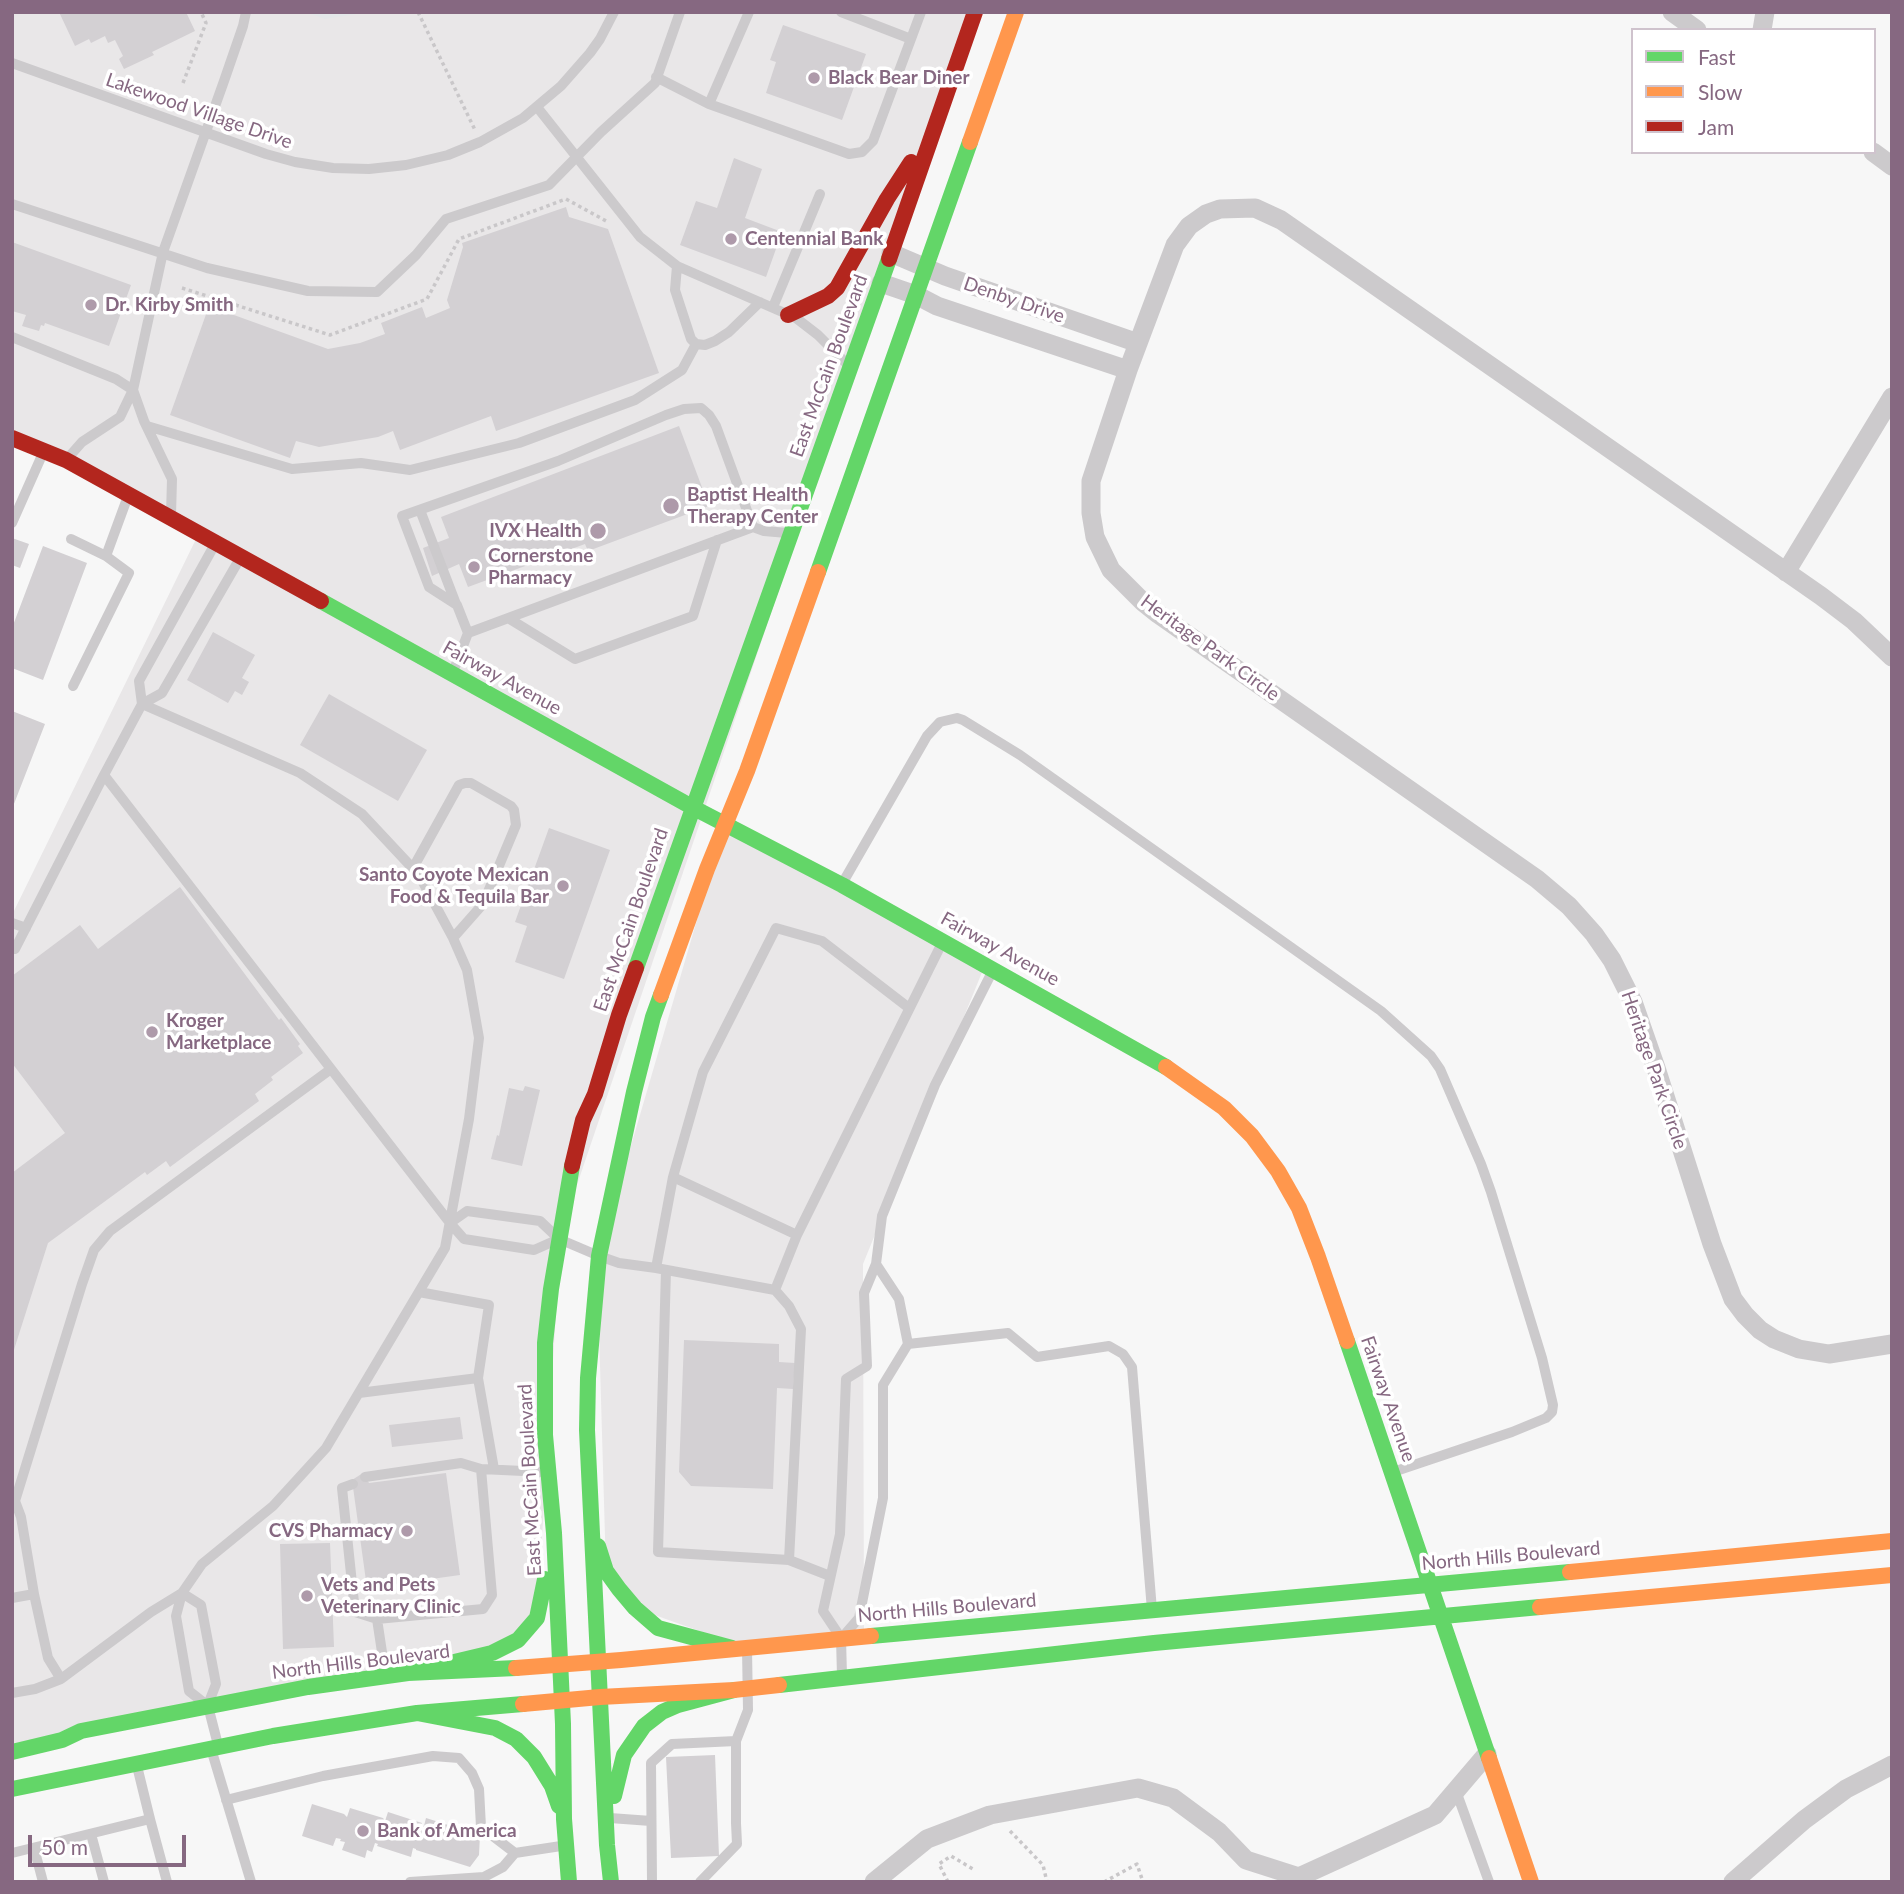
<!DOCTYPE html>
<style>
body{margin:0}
#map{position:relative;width:1904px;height:1894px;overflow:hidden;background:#f7f7f7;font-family:Lato,sans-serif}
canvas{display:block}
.frame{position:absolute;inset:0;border:14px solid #866881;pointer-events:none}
.legend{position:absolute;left:1631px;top:28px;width:245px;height:126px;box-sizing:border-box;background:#fff;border:2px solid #cfc3cd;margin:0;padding:9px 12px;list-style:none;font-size:21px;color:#866881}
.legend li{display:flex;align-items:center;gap:14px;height:35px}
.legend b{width:35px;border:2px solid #cfc3cd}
.scale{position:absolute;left:28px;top:1835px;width:158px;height:32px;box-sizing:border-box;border:4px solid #866881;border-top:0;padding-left:9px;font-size:21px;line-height:24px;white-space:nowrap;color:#866881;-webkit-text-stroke:5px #fff;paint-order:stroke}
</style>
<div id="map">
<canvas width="1904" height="1894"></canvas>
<div class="frame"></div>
<ul class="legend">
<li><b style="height:9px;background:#63d668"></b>Fast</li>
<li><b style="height:9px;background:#ff974d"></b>Slow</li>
<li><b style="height:9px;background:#b3261e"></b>Jam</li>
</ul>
<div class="scale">50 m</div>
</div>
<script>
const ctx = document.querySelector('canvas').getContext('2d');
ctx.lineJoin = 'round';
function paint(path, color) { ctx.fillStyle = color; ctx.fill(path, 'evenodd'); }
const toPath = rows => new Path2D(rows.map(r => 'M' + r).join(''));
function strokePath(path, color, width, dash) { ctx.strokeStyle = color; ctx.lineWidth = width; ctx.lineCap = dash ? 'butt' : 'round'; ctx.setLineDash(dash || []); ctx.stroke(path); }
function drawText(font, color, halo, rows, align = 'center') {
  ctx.font = font + ' Lato,sans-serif'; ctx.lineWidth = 7; ctx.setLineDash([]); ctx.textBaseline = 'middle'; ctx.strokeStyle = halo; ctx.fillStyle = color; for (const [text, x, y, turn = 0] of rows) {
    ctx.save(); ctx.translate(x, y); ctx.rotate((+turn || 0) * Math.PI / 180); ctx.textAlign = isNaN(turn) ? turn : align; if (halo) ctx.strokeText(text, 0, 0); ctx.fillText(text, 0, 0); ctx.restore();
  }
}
const built = toPath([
 [12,12,975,12,561,1232,537,1618,492,1653,12,1752,12,915,198,535,12,438],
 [725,824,985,965,863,1264,864,1637,747,1648,635,1608,606,1571,597,1262]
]);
const green = toPath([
 [305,12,369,12,325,19]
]);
const building = toPath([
 [59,12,186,12,195,31,152,52,154,55,124,69,119,59,123,56,115,40,108,43,105,36,91,43,89,39,75,46],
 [783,25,866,54,842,120,766,93,776,62,770,60],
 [734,158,762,169,745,218,782,232,766,277,680,245,696,201,717,208],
 [566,207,569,217,608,229,659,373,496,431,491,416,400,450,393,431,378,437,319,447,296,441,290,458,170,415,209,306,328,349,360,343,385,334,381,323,422,307,426,318,450,308,447,300,463,247,462,243],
 [12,242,131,285,109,346,45,323,44,326,41,325,39,331,22,326,26,315,12,311],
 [679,426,709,506,588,551,585,544,468,587,459,564,432,576,423,548,449,538,441,517],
 [12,538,29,544,20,568,12,565],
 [43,546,87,563,43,680,12,668,12,628],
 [213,632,255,655,242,678,249,682,242,695,235,691,228,703,187,680],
 [329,694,427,750,398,801,300,745],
 [12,711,45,724,12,809],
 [549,828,610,850,564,979,515,962,527,926,515,922],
 [180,887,279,1020,281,1018,300,1044,298,1046,303,1053,271,1077,273,1080,255,1094,259,1101,170,1167,166,1161,147,1175,145,1172,48,1243,12,1356,12,1173,65,1133,12,1063,12,976,80,925,98,949],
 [525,1086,540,1090,522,1166,491,1159,497,1135,499,1136,509,1088,523,1091],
 [684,1340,779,1344,779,1362,795,1363,793,1389,777,1388,773,1489,691,1486,679,1472],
 [460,1417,463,1439,392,1447,389,1425],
 [363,1473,369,1483,446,1473,460,1575,367,1588,352,1480],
 [330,1543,334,1647,283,1649,280,1544],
 [715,1755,719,1856,671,1858,666,1757],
 [312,1804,344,1814,347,1817,350,1808,383,1818,385,1821,388,1812,422,1823,421,1825,424,1826,426,1818,480,1835,479,1855,470,1867,416,1850,416,1849,413,1848,411,1857,377,1846,378,1844,375,1843,372,1852,367,1850,365,1858,342,1850,345,1842,340,1841,341,1839,336,1838,333,1846,302,1836]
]);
const path = toPath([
 [418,12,475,130],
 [183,83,206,23,201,12],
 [182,288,330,335,427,299,459,239,566,199,608,222],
 [1010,1831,1043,1865,1047,1882],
 [948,1882,939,1864,951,1856,973,1869],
 [1104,1882,1137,1864,1143,1882]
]);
const lane = toPath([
 [841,12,911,39],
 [12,63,266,154,295,162,333,168,369,169,406,165,448,155,480,142,523,118,561,86,590,53,600,39,614,12],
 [656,77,709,104,849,154,862,152,873,141,921,12],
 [709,104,749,12],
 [537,107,640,237,677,266,796,318,818,335,847,364],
 [12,204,207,268,308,291,377,292,416,255,446,219,549,185,601,132,655,83,680,12],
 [677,266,675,290,691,339,696,344,705,345,715,341,729,332,760,302],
 [773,307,820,194],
 [12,337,116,379,133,390,144,421,172,479,171,515],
 [147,426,292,469,361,463,410,470,519,443,635,400,682,370,696,344],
 [67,459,82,442,120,417,133,390,163,252,224,81,243,26,246,12],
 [420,510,456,604],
 [12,523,43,453],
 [71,539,106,556],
 [215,544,139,681,142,704,162,693,239,560],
 [508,618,575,659,693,616,717,540],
 [468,633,457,605,429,587,402,516,558,461,666,415,684,409,701,408,709,415,716,426,753,527],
 [453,672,468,633,753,527,764,531,787,533],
 [73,686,129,573,106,556,128,496],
 [413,868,459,785,465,783,471,783,511,806,514,810,516,825,483,904,453,938],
 [842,884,927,736,940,722,957,718,963,720,1020,755,1381,1011,1431,1056,1440,1069,1481,1164,1491,1192,1542,1358,1553,1405,1552,1412,1546,1418,1512,1432,1393,1472],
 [12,923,26,928],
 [15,949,104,775],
 [673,1177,703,1072,776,928,822,941,909,1008],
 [797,1235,775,1290,656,1268,673,1177,797,1235,941,945],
 [552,1242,534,1250,464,1239,450,1223,467,1211,540,1221,559,1239,599,1256,619,1263,656,1268],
 [876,1264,899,1299,908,1344],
 [666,1270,658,1552,789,1560,830,1576],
 [775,1290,789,1306,801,1329,789,1560],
 [419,1292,489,1305,478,1378,494,1469],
 [359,1393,478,1378],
 [365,1477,461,1463,481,1469],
 [353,1484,342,1488,355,1612,377,1619],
 [12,1500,15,1501,21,1517,34,1594,48,1658,61,1679],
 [15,1501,82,1284,94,1250,110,1231,331,1069],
 [12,1598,34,1594],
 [846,1633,859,1618,883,1498,883,1385,908,1344,1008,1333,1037,1357,1109,1346,1123,1354,1132,1367,1152,1610],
 [385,1672,377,1619,483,1609,492,1595,481,1469,544,1472],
 [842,1676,841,1638,823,1611,840,1534,846,1379,867,1366,864,1293,876,1264,882,1216,935,1085,991,974],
 [12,1693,35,1689,61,1679,151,1612,182,1593,202,1564,273,1506,326,1448,445,1248,469,1119,479,1038,467,970,453,938,419,875,362,814,300,773,142,704,104,775,450,1223],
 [209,1702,216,1684,201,1605,182,1593,176,1616,189,1691,208,1706,218,1745],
 [212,1752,251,1882],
 [137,1766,150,1819],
 [1456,1791,1489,1882],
 [226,1800,323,1776,433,1756,459,1758,472,1773,479,1789,481,1827,515,1853],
 [610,1818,651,1821],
 [91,1834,104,1882],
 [34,1848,43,1882],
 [12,1853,150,1819,167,1882],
 [410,1882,484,1877,503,1867,515,1853,561,1846],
 [652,1882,651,1763,672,1744,736,1741],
 [700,1882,737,1844,736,1823,736,1741,748,1710,747,1648]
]);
const street = toPath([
 [1672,12,1697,30],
 [1762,30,1765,12],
 [1873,152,1892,166],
 [891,253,945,276,1138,343],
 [881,283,916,295,937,306,1128,370],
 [1786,572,1892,397],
 [1892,657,1854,621,1821,596,1281,220,1255,208,1220,209,1206,214,1189,226,1175,245,1128,370,1091,481,1091,513,1095,537,1111,570,1143,602,1158,614,1537,879,1569,906,1594,934,1612,960,1633,1002,1656,1068,1712,1244,1733,1299,1745,1315,1760,1330,1774,1339,1799,1349,1829,1354,1892,1344],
 [874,1882,927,1839,990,1815,1138,1788,1173,1798,1219,1832,1246,1860,1299,1877],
 [1299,1882,1299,1877,1435,1815,1487,1754],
 [1733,1882,1804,1820,1846,1789,1892,1765]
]);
const fast = toPath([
 [818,572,970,142],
 [321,601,692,807,842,885,1166,1067],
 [636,968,889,259],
 [1347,1341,1489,1758],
 [598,1546,606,1571,619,1589,635,1608,658,1628,732,1648],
 [871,1636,1570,1572],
 [408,1673,492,1653,518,1640,537,1618,545,1579],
 [779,1685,1154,1643,1540,1607],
 [417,1713,495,1728,516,1739,534,1757,552,1786,559,1806],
 [12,1752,62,1740,81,1731,308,1687,408,1673,516,1668],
 [12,1789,273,1736,417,1713,523,1704],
 [614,1796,624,1755,644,1726,662,1712,678,1705,734,1690],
 [569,1882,564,1819,563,1724,554,1533,545,1435,545,1343,551,1289,572,1166],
 [611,1882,607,1845,587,1430,588,1378,599,1256,634,1092,653,1017,661,995]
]);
const slow = toPath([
 [970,142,1016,12],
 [661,995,707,869,747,771,818,572],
 [1166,1067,1224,1108,1252,1136,1278,1171,1299,1208,1318,1257,1347,1341],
 [1570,1572,1892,1541],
 [1540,1607,1892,1575],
 [516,1668,621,1660,871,1636],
 [523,1704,600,1697,734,1690,779,1685],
 [1489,1758,1531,1882]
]);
const jam = toPath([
 [889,259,975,12],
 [788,315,828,296,837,288,887,199,911,162],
 [12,438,66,460,321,601],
 [572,1166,583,1120,595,1094,619,1015,636,968]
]);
const markers = [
 [814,78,7,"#ae9aaa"],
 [731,239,7,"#ae9aaa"],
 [91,305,7,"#ae9aaa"],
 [671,506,9,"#ae9aaa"],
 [598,531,9,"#ae9aaa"],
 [474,567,7,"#ae9aaa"],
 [563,886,7,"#ae9aaa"],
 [152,1032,7,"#ae9aaa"],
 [407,1531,7,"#ae9aaa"],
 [307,1596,7,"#ae9aaa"],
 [363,1831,7,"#ae9aaa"]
];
const poiNames = [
 ["Black Bear Diner",828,78],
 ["Centennial Bank",745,239],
 ["Dr. Kirby Smith",105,305],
 ["Baptist Health",687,495],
 ["Therapy Center",687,517],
 ["IVX Health",582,531,"right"],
 ["Cornerstone",488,556],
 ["Pharmacy",488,578],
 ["Santo Coyote Mexican",549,875,"right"],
 ["Food & Tequila Bar",549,897,"right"],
 ["Kroger",166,1021],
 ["Marketplace",166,1043],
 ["CVS Pharmacy",393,1531,"right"],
 ["Vets and Pets",321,1585],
 ["Veterinary Clinic",321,1607],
 ["Bank of America",377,1831]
];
const streetNames = [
 ["Lakewood Village Drive",199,111,19],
 ["Denby Drive",1014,300,19],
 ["East McCain Boulevard",829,366,-70],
 ["Heritage Park Circle",1210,648,36],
 ["Fairway Avenue",502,678,29],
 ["East McCain Boulevard",631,920,-71],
 ["Fairway Avenue",1000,949,29],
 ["Heritage Park Circle",1654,1070,71],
 ["Fairway Avenue",1388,1399,71],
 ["East McCain Boulevard",530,1480,-93],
 ["North Hills Boulevard",1511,1556,-5],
 ["North Hills Boulevard",947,1608,-5],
 ["North Hills Boulevard",361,1662,-7]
];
paint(built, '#e9e7e8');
paint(green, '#e4e7e9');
paint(building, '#d3d0d3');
strokePath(path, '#c9c7c9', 3.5, [3.5, 3.5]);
strokePath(lane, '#cccacc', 10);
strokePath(street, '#cccacc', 19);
strokePath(fast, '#63d668', 16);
strokePath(slow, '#ff974d', 16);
strokePath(jam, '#b3261e', 16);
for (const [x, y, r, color] of markers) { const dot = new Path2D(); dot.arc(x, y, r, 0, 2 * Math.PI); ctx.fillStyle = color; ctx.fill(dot); strokePath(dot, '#fff', 2.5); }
drawText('bold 19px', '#866881', '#fff', poiNames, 'left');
drawText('19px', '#866881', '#fff', streetNames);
</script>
